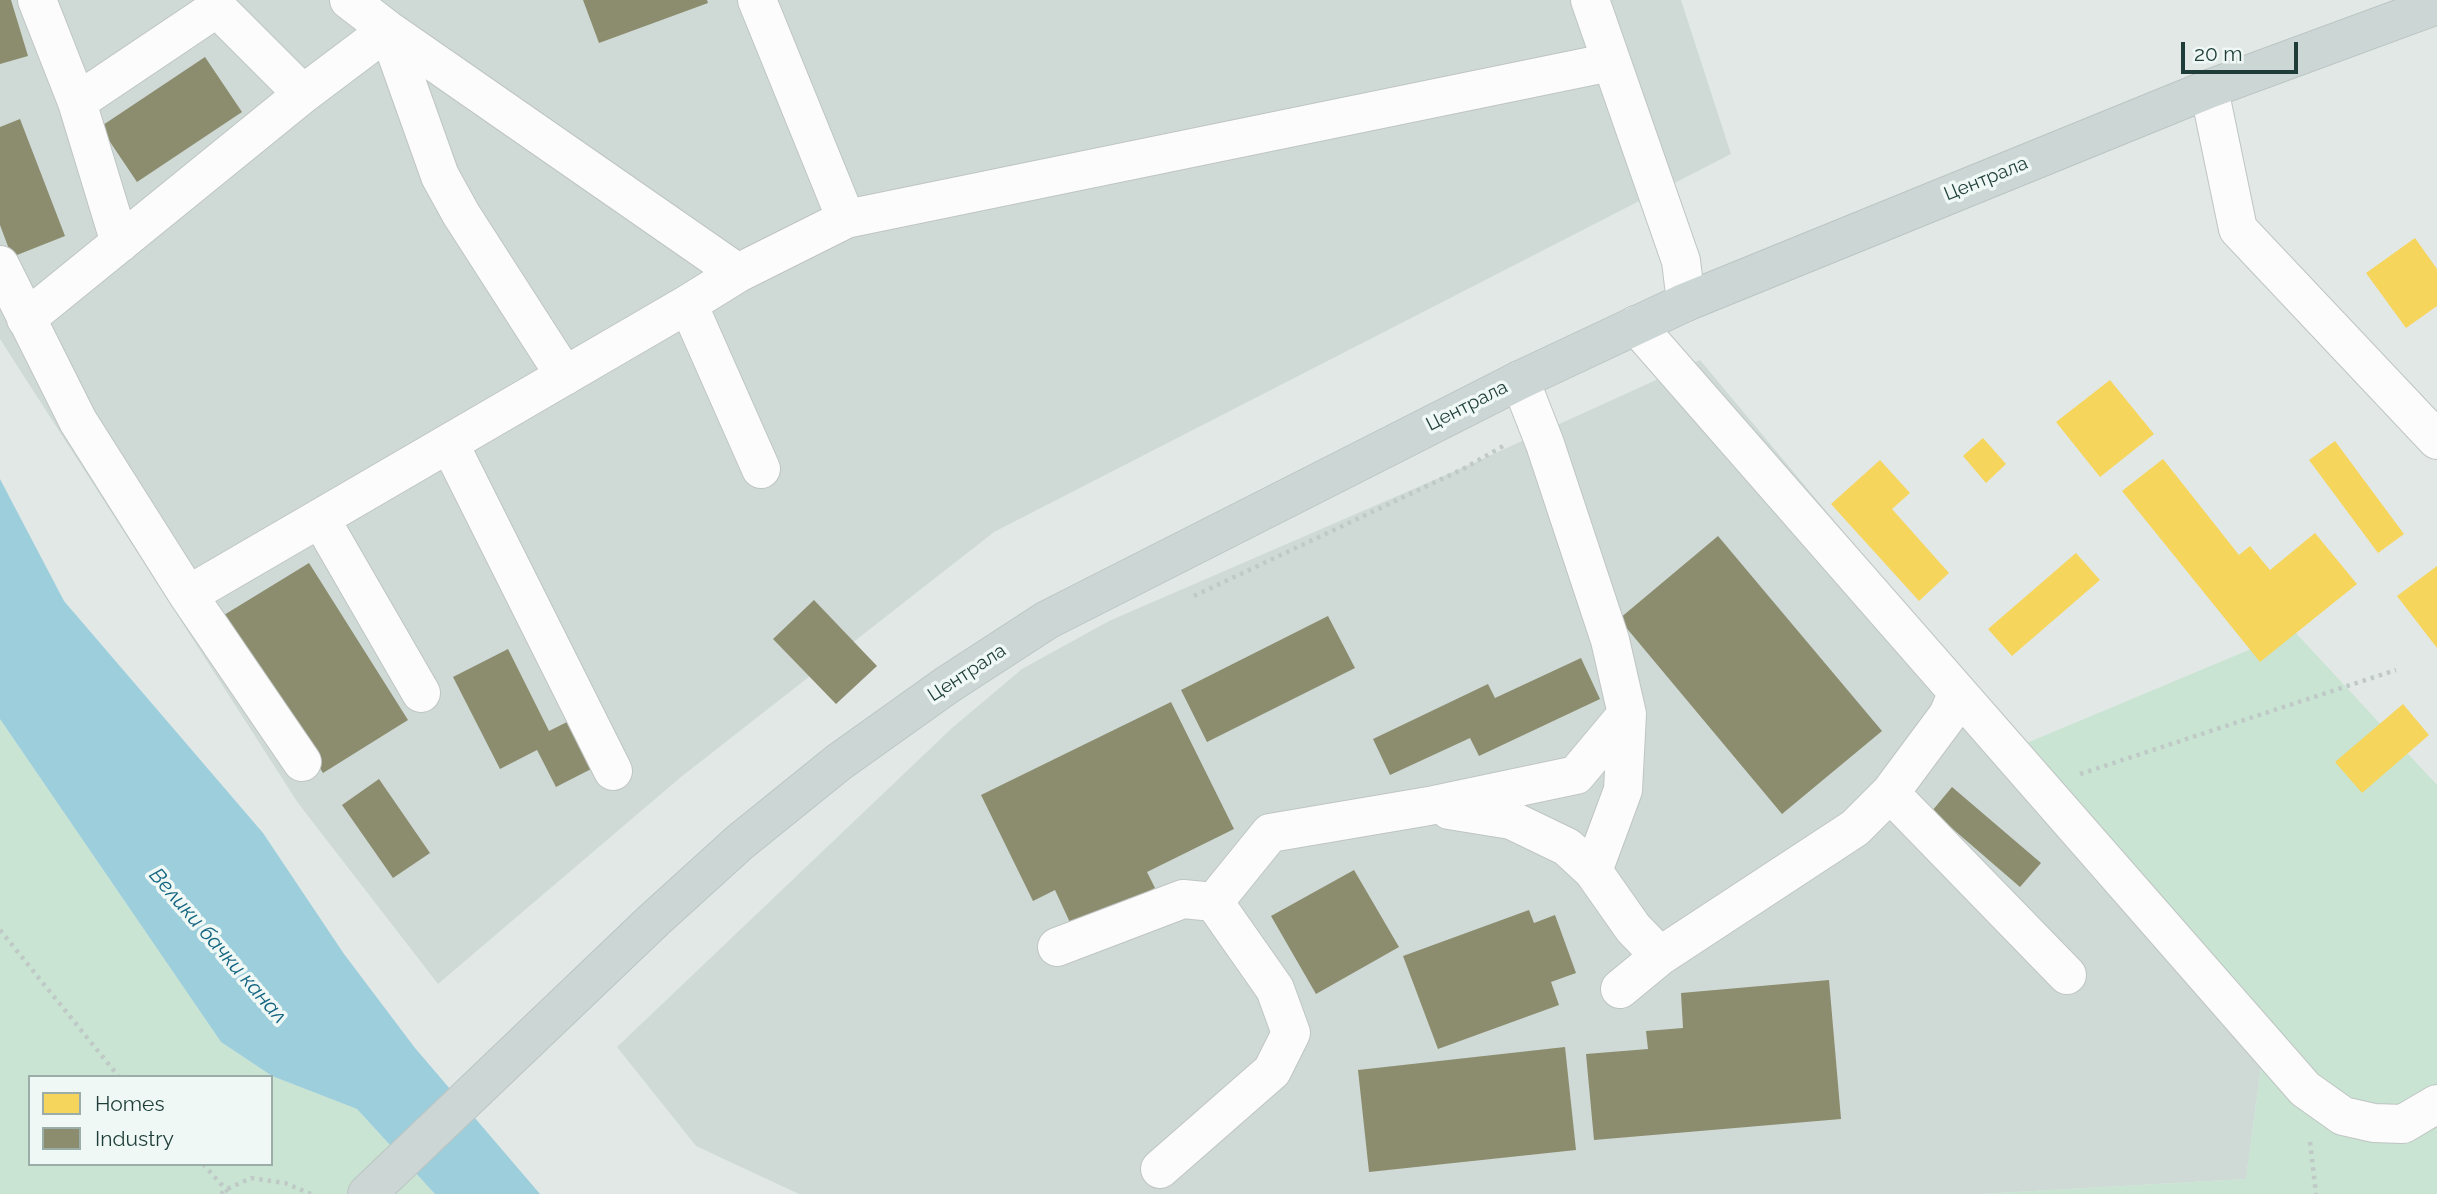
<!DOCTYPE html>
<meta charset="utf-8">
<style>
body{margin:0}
#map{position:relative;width:2437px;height:1194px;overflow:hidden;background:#e2e8e6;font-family:Raleway,sans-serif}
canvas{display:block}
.legend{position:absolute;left:28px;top:1075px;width:245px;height:91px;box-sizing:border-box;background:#eff8f4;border:2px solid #9bada9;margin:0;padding:9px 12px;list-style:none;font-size:21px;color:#1e3d38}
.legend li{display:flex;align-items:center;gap:14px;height:35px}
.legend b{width:35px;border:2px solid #9bada9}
.scale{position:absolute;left:2181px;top:42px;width:117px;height:32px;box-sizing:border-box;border:4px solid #1e3d38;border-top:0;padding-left:9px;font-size:21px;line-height:24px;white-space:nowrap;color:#1e3d38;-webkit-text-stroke:5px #eff8f4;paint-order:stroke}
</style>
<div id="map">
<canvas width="2437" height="1194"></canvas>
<ul class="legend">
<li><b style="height:19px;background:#f6d55c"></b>Homes</li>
<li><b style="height:19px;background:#8c8c6e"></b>Industry</li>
</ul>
<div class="scale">20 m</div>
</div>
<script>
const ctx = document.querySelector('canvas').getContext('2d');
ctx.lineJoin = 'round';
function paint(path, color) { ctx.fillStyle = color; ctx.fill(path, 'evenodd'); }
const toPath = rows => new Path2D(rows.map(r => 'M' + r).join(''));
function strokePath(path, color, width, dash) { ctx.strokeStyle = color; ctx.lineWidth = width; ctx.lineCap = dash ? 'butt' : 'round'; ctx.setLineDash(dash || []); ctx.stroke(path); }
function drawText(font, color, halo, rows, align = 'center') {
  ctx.font = font + ' Raleway,sans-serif'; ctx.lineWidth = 7; ctx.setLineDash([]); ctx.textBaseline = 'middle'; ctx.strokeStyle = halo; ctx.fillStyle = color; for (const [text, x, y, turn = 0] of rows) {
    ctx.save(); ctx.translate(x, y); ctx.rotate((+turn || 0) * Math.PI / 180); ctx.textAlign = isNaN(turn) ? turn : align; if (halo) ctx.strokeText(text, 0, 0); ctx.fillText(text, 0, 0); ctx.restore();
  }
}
const built = toPath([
 [0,0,1681,0,1731,154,994,532,681,777,438,984,298,803,0,339],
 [1700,360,2265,1037,2246,1179,1980,1194,799,1194,696,1146,617,1047,952,728,1022,669,1109,621,1478,461]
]);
const green = toPath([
 [2294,631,2437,785,2437,1194,1980,1194,2246,1179,2265,1037,2022,745],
 [0,719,221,1042,272,1076,357,1109,435,1194,0,1194],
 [30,1077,271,1077,271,1164,30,1164]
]);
const water = toPath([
 [0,479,64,601,263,833,344,954,415,1048,540,1194,435,1194,357,1109,272,1076,221,1042,0,719]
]);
const homes = toPath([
 [2415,238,2437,269,2437,306,2406,328,2366,273],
 [2110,380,2154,434,2100,477,2056,422],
 [1983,438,2006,464,1986,483,1963,456],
 [2335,441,2404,534,2378,553,2309,460],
 [2163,459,2239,555,2250,546,2270,570,2315,533,2357,584,2260,662,2122,491],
 [1880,460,1910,493,1892,509,1949,573,1919,601,1831,504],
 [2076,553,2100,580,2012,656,1988,629],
 [2437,566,2437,648,2397,596],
 [2403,704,2429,735,2362,793,2335,762]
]);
const industry = toPath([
 [0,0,11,0,28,56,0,64],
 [583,0,707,0,708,3,599,43],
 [205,57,242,112,137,182,100,127],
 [20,119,65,236,12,257,0,225,0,127],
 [1718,536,1882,731,1782,814,1619,619],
 [309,563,408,720,323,773,224,615],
 [814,600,877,666,836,704,773,639],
 [1328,616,1355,668,1207,742,1181,690],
 [508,649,549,731,573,719,597,766,556,787,537,750,500,769,453,677],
 [1581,658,1600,699,1479,756,1470,738,1390,775,1373,739,1488,684,1495,698],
 [1171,702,1234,829,1147,872,1155,888,1073,929,1055,890,1033,901,981,795],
 [379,779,430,853,393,878,342,805],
 [1952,787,2041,863,2020,887,1932,811],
 [1354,870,1399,947,1316,994,1271,916],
 [1529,910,1534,923,1555,915,1576,973,1551,982,1559,1005,1438,1049,1403,956],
 [1829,980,1841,1119,1594,1140,1586,1054,1648,1049,1646,1031,1683,1028,1681,993],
 [1565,1047,1576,1150,1369,1172,1358,1070]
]);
const path = toPath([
 [1194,596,1463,469,1505,445],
 [2080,774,2396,670],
 [0,930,119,1077],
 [2310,1142,2316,1194],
 [203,1164,230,1194],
 [221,1194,227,1189,251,1178,285,1183,311,1194]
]);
const minor = toPath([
 [37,0,77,102,120,243],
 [349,0,388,30,738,273],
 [757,0,846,219],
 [1590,0,1681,261,1686,302],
 [2209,89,2238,229,2437,440],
 [77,102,217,8,303,94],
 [0,265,78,421,188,595,302,762],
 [688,304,761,469],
 [26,319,303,94,388,30,440,176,461,214,565,376],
 [1636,325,2305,1089,2343,1116,2374,1123,2403,1124,2437,1104],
 [449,443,613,771],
 [320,518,421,693],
 [188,595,688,304,738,273,846,219,1611,62],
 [1890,793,2067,975],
 [1449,810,1511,820,1567,847,1593,871,1633,928,1660,956],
 [1593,871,1623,790,1627,714],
 [1057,947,1183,899,1214,902,1270,833,1429,806,1576,775,1627,714,1610,640,1545,444,1520,380],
 [1620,989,1660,956,1855,828,1890,793,1948,715,1957,694],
 [1160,1169,1272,1071,1291,1033,1275,989,1214,902]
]);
const major = toPath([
 [367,1194,654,920,740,842,839,762,947,685,1047,620,1520,380,1686,302,2209,89,2437,5]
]);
const streetNames = [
 ["Централа",1986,179,-22],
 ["Централа",1467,406,-27],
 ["Централа",967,673,-33]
];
const waterNames = [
 ["Велики бачки канал",218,946,49]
];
paint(built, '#cfdad6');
paint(green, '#c9e4d3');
paint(water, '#9dcedc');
paint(homes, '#f6d55c');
paint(industry, '#8c8c6e');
strokePath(minor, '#bfc5c3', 40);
strokePath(major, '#bbc5c3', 40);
strokePath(path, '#bfc9c6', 4.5, [3.5, 5]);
strokePath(minor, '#fbfcfb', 38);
strokePath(major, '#ccd6d4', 38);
drawText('19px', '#1e3d38', '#eff8f4', streetNames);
drawText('italic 21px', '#126480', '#eff8f4', waterNames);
</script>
